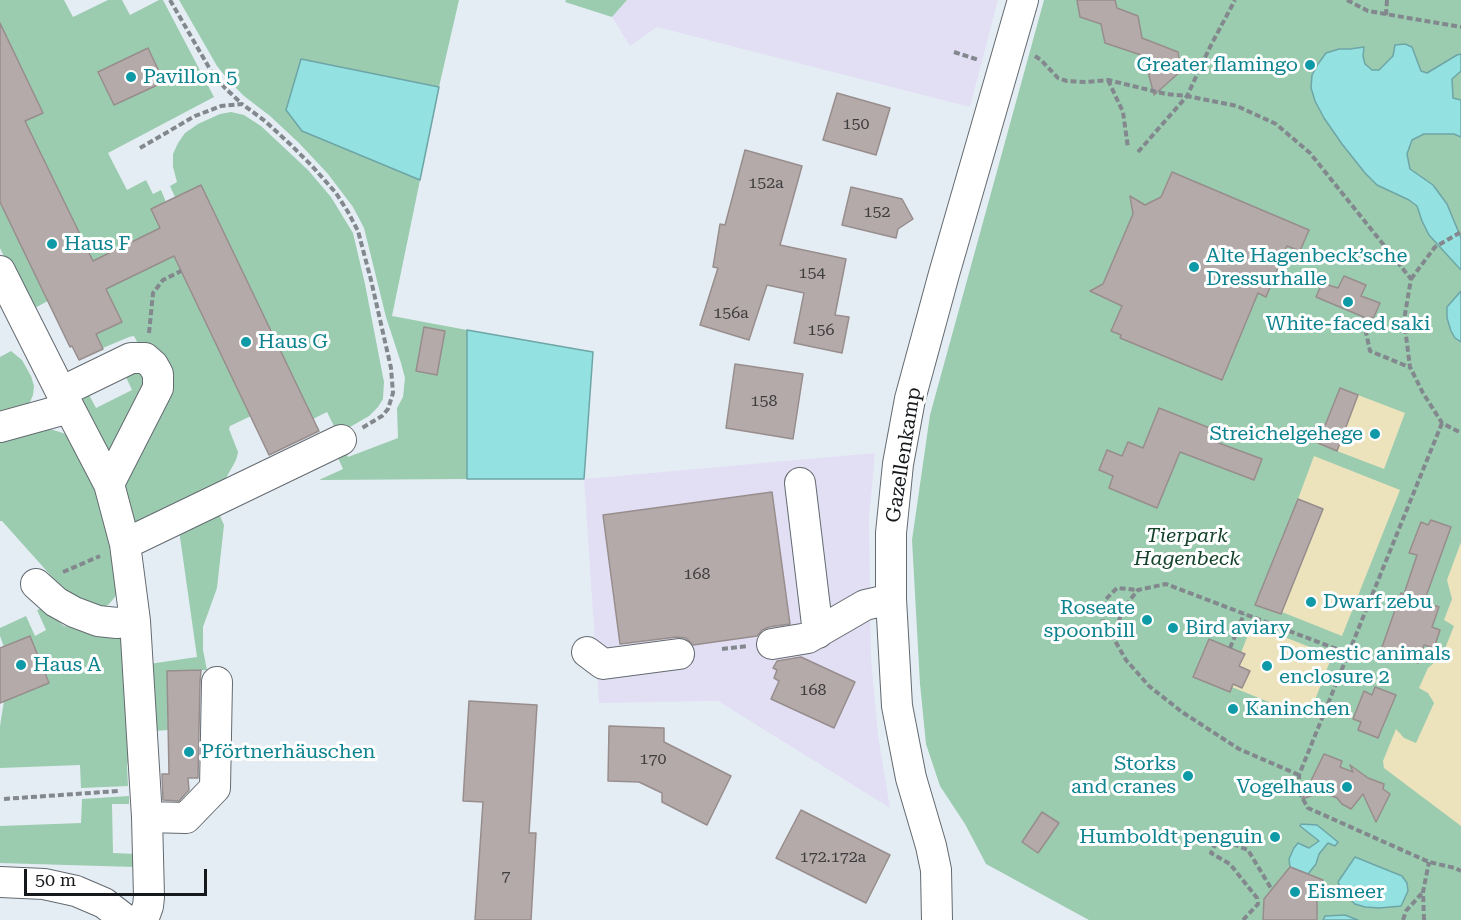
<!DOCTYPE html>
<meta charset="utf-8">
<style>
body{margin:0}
#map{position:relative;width:1461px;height:920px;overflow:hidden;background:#e5edf4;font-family:"Roboto Serif",serif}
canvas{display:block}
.scale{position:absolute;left:24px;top:869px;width:183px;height:27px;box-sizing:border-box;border:3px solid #16191b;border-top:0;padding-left:8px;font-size:18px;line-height:21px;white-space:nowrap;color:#16191b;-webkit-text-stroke:4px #fff;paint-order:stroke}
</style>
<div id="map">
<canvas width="1461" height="920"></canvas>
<div class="scale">50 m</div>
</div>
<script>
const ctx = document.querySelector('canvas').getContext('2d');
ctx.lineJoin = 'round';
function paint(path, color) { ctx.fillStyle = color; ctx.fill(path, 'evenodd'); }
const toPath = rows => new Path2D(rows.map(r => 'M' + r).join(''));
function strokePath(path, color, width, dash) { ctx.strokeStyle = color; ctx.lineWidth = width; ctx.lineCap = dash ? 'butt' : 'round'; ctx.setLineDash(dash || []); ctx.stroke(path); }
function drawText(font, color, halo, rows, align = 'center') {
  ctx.font = font + ' "Roboto Serif",serif'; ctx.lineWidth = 6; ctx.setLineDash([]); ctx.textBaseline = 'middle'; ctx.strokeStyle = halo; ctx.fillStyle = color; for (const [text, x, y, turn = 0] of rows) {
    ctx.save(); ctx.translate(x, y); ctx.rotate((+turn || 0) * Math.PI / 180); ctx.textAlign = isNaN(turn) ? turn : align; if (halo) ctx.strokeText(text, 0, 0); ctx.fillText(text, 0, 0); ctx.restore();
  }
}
const commercial = toPath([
 [627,0,998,0,970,107,657,27,630,46,612,17],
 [875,453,869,519,871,658,878,735,890,808,718,701,599,703,584,479]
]);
const green = toPath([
 [0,0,64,0,73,17,108,0,122,0,130,15,159,0,163,0,214,97,108,153,127,190,146,180,153,194,161,190,166,202,160,228,93,261,25,121,43,113,0,23],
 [179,0,459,0,439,87,301,59,302,131,420,180,392,316,467,330,467,479,319,480,343,469,335,451,343,447,348,457,398,438,397,408,403,397,405,378,401,363,386,317,364,228,353,207,328,174,299,143,270,116,244,96,230,82,217,66],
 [566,0,627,0,612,17,565,2],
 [1044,0,1461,0,1461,920,1089,920,986,864,965,824,940,786,926,744,920,684,912,540,930,415],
 [231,112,244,115,261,126,308,170,331,197,353,233,365,284,384,382,383,399,378,407,369,416,338,434,327,412,313,419,201,185,175,197,170,186,177,182,173,167,173,154,178,143,185,133,198,124,220,114],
 [0,203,48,301,29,311,0,248],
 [174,256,251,416,230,426,229,429,238,452,237,457,235,462,222,485,136,526,119,479,163,391,134,336,129,337,103,348,96,334,122,322,106,289],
 [11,351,22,360,31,376,34,386,33,395,30,402,24,408,0,416,0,357],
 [124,373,149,373,114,461,78,396,87,391,96,408,132,390],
 [47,428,63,433,72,439,78,446,105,513,118,589,115,597,109,604,103,608,69,596,2,521,0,521,0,438],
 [216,507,224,525,217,588,203,627,203,650,207,670,167,671,168,730,155,731,149,664,197,657,178,523],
 [43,608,64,626,112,634,118,637,124,643,132,749,127,765,128,786,81,788,80,765,0,768,0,726,4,701,49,682,30,637,4,647,0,636,0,628,26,616,35,636,46,630,37,610],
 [129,796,129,804,112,804,113,853,136,854,135,867,0,863,0,826,81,823,82,799]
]);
const sand = toPath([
 [1358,395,1405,413,1384,469,1337,451],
 [1314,456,1400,490,1342,636,1282,612,1323,510,1298,499],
 [1461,542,1461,826,1384,768,1383,761,1396,729,1404,738,1416,743,1434,703,1428,693,1419,688,1428,668,1442,656,1454,626,1444,620,1452,599,1447,580],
 [1252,624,1332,656,1308,718,1232,687,1233,684,1242,688,1249,671,1239,666,1244,655,1241,653]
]);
const water = toPath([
 [1405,44,1412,47,1421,71,1427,73,1457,55,1461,54,1461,71,1452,79,1453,98,1461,100,1461,137,1454,134,1424,134,1412,140,1407,154,1410,169,1433,185,1447,204,1461,238,1461,270,1429,235,1422,221,1417,206,1409,200,1377,185,1365,173,1342,144,1324,118,1315,101,1311,88,1312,75,1318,64,1326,53,1339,49,1350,49,1364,47,1363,56,1365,64,1372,70,1379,70,1393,56,1395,45,1405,44],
 [301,59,439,87,420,180,302,131,286,110,301,59],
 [1461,291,1461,342,1455,338,1451,331,1447,318,1447,307,1461,291],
 [467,330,593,352,584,479,467,479,467,330],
 [1301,824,1317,825,1338,842,1335,846,1328,843,1319,854,1316,864,1308,874,1290,867,1289,859,1294,848,1298,843,1309,848,1319,841,1300,826,1301,824],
 [1355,857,1402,876,1407,883,1408,891,1401,906,1379,908,1365,907,1355,904,1343,893,1338,882,1355,857],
 [1345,915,1358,920,1323,920,1325,916,1345,915]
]);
const building = toPath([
 [1077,0,1115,0,1117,8,1138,16,1142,38,1178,52,1181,71,1154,95,1144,56,1105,43,1101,24,1080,17,1077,0],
 [0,23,43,113,25,121,93,261,160,228,151,209,201,185,319,431,269,455,174,256,106,289,122,322,96,334,103,349,79,360,72,346,70,347,0,202,0,23],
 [148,48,164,82,114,105,98,72,148,48],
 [837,93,890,108,876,155,823,140,837,93],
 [745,150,802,166,780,245,846,259,835,315,849,317,842,353,794,343,804,293,767,285,749,340,700,325,718,268,713,267,720,224,725,225,745,150],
 [1172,172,1309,230,1300,251,1287,246,1266,297,1258,293,1222,380,1120,338,1121,335,1111,331,1122,306,1090,291,1103,284,1133,214,1130,196,1145,205,1161,197,1172,172],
 [851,187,902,199,913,219,898,229,896,238,842,225,851,187],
 [1344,276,1366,285,1361,296,1380,303,1374,317,1366,318,1316,297,1322,283,1338,288,1344,276],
 [424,327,445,331,437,375,416,371,424,327],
 [735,364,803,374,793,439,726,428,735,364],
 [1340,388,1358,395,1337,451,1318,443,1340,388],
 [1159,408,1220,432,1216,442,1262,459,1254,480,1180,452,1157,508,1109,488,1113,476,1099,470,1107,450,1122,456,1128,442,1143,448,1159,408],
 [772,492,790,624,769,627,762,630,757,636,693,645,686,638,677,637,620,644,603,515,772,492],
 [1298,499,1323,509,1281,614,1255,605,1298,499],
 [1431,520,1451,527,1424,602,1439,607,1432,627,1440,630,1434,648,1424,645,1418,663,1381,650,1401,593,1404,594,1417,555,1409,553,1421,522,1428,525,1431,520],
 [30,636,49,683,0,703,0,648,30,636],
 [1209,639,1245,654,1239,666,1250,671,1242,688,1233,684,1230,692,1193,677,1209,639],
 [801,657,855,682,834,728,771,699,779,681,774,678,777,670,773,668,777,661,801,657],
 [201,670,200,682,198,778,188,778,189,790,179,801,163,800,162,774,169,774,167,671,201,670],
 [1375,687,1396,695,1378,738,1358,730,1361,722,1353,719,1364,691,1372,695,1375,687],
 [469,701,537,705,529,833,536,833,531,920,475,920,483,802,463,801,469,701],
 [609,726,664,728,664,742,731,776,707,825,662,802,662,793,639,782,608,781,609,726],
 [1324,754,1342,761,1340,767,1353,772,1350,765,1368,778,1384,784,1383,789,1390,794,1376,822,1363,794,1351,809,1342,804,1337,798,1322,792,1302,799,1324,754],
 [801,810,890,855,866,903,776,858,801,810],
 [1042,812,1059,823,1038,853,1022,842,1042,812],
 [1290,867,1323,880,1317,896,1317,920,1263,920,1264,899,1290,867]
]);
const path = toPath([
 [170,0,211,71,225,88,241,103],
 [1347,0,1368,11,1461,27],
 [1386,15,1387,0],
 [954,52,979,60],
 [1035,56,1041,60,1058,78,1067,81,1085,82,1108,80,1166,94,1187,96,1237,106,1276,124,1310,153,1411,279,1404,320,1410,367,1423,393,1442,423,1461,433],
 [1108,80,1123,112,1128,148],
 [140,148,195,116,221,106,242,104,265,121,291,145,312,166,336,193,348,212,358,231,371,280,391,368,393,393,388,409,382,416,362,428],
 [1138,152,1187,96,1210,47,1235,0],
 [1411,279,1435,247,1461,232],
 [1350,322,1365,328,1370,351,1409,367],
 [149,333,153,293,163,280,181,271],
 [1442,423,1299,775,1300,794,1308,808,1429,862,1455,868,1461,871],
 [63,572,100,556],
 [1114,639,1105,631,1102,615,1106,599,1117,588,1138,590],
 [1230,648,1244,614],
 [722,649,748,646],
 [1299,775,1239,749,1182,712,1149,686,1126,660,1114,639,1122,610,1138,590,1166,584,1347,653],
 [4,799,118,791],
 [1243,920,1258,904,1257,898,1230,864,1211,853,1218,838,1248,850,1272,890],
 [1403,920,1406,911,1423,892],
 [1424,920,1423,892,1429,862]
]);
const minor = toPath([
 [0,271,61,392,109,484,125,544,135,621,147,817,149,897,148,906,143,920],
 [61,392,131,358,145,358,153,365,158,374,158,388,109,484],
 [0,427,69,408],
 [800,483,818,633],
 [125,544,341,440],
 [36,584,56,602,74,612,98,621,117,623,135,621],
 [772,644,808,638,865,605,891,599],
 [587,652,603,664,679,654],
 [147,817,186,818,215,788,217,682],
 [0,882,44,884,76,891,104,903,126,920],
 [937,920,936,870,931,846,911,778,897,706,891,599,891,533,898,464,910,399,944,274,1023,0]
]);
const markers = [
 [1310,65,6,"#0f9aa8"],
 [131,77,6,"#0f9aa8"],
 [52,244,6,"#0f9aa8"],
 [1194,267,6,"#0f9aa8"],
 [1348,302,6,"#0f9aa8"],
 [246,342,6,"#0f9aa8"],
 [1375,434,6,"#0f9aa8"],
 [1311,602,6,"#0f9aa8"],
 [1147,620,6,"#0f9aa8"],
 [1173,628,6,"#0f9aa8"],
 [21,665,6,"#0f9aa8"],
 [1267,666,6,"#0f9aa8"],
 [1233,709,6,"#0f9aa8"],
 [189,752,6,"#0f9aa8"],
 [1188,776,6,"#0f9aa8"],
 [1347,787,6,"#0f9aa8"],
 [1275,837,6,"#0f9aa8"],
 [1295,892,6,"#0f9aa8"]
];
const numberNames = [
 ["150",856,124],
 ["152a",766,183],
 ["152",877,212],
 ["154",812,273],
 ["156a",731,313],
 ["156",821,330],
 ["158",764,401],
 ["168",697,574],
 ["168",813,690],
 ["170",653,759],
 ["172.172a",833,857],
 ["7",506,876]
];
const cultureNames = [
 ["Greater flamingo",1298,65,"right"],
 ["Pavillon 5",143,77],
 ["Haus F",64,244],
 ["Alte Hagenbeck’sche",1206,256],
 ["Dressurhalle",1206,279],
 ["White-faced saki",1348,324,"center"],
 ["Haus G",258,342],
 ["Streichelgehege",1363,434,"right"],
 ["Dwarf zebu",1323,602],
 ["Roseate",1135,608,"right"],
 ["spoonbill",1135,631,"right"],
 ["Bird aviary",1185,628],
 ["Domestic animals",1279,654],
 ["enclosure 2",1279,677],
 ["Haus A",33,665],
 ["Kaninchen",1245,709],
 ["Pförtnerhäuschen",201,752],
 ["Storks",1176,764,"right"],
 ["and cranes",1176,787,"right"],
 ["Vogelhaus",1335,787,"right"],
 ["Humboldt penguin",1263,837,"right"],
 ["Eismeer",1307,892]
];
const streetNames = [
 ["Gazellenkamp",904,455,-81]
];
const parkNames = [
 ["Tierpark",1187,536],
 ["Hagenbeck",1187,559]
];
paint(commercial, '#e2dff5');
paint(green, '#9bccaf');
paint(sand, '#ece3bd');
paint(water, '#93e1e1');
strokePath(water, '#6ea5a6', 1.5);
paint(building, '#b5aaaa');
strokePath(building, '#988d8d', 1.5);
strokePath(minor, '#636a70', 32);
strokePath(path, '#82888d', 4, [6, 3]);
strokePath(minor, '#fff', 30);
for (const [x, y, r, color] of markers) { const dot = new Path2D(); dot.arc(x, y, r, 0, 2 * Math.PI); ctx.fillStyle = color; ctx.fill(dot); strokePath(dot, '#fff', 2); }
drawText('16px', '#3e3d3f', null, numberNames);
drawText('20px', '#0d838f', '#fff', cultureNames, 'left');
drawText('20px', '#16191b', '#fff', streetNames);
drawText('italic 20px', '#15422b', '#fff', parkNames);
</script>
